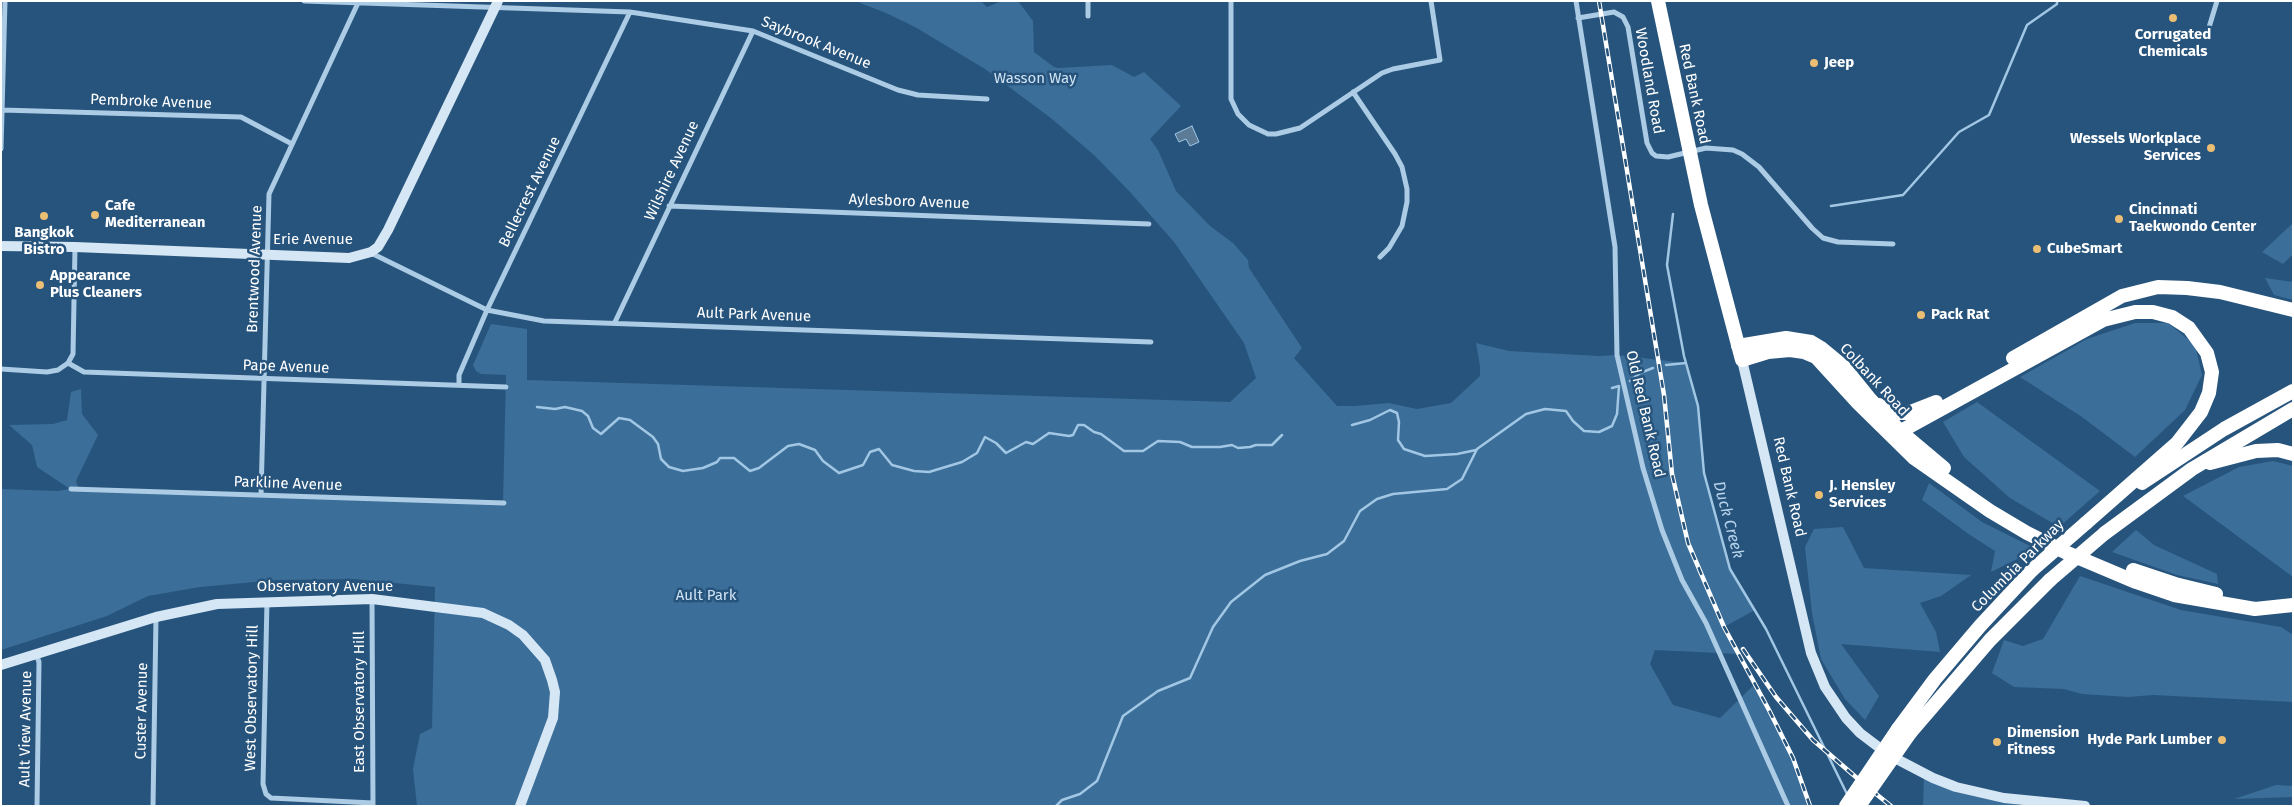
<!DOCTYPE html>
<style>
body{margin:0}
#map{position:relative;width:2294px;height:807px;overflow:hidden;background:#27547c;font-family:"Fira Sans",sans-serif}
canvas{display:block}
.frame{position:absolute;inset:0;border:2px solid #fff;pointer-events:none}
</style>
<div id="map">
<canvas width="2294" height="807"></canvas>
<div class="frame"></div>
</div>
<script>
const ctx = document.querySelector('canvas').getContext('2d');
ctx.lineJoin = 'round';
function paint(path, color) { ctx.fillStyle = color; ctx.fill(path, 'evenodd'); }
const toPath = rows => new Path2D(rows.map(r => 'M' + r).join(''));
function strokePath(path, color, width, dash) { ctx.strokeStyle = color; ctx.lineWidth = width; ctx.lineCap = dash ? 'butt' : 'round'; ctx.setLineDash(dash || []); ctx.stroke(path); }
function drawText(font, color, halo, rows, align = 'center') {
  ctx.font = font + ' "Fira Sans",sans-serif'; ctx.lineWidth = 5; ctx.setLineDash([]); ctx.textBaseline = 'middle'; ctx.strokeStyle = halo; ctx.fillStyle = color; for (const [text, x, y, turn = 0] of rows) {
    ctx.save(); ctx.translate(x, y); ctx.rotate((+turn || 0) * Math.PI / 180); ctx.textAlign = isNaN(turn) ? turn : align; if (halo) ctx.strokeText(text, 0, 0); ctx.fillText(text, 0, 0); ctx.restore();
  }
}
const green = toPath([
 [855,1,981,1,987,7,1002,1,1018,1,1033,21,1034,52,1054,67,1058,68,1112,65,1134,77,1144,72,1181,106,1150,139,1158,150,1176,191,1210,226,1233,243,1248,260,1249,268,1302,348,1294,358,1337,406,1355,406,1389,403,1417,409,1451,403,1480,376,1480,366,1476,343,1509,351,1599,356,1617,355,1686,363,1698,406,1704,473,1730,569,1755,610,1724,627,1739,654,1655,650,1650,664,1673,705,1720,718,1755,684,1793,758,1810,806,417,806,413,769,420,734,432,728,435,587,354,579,276,580,200,587,148,596,107,616,1,650,1,489,58,491,70,489,37,467,32,445,9,425,53,424,67,420,71,392,81,389,82,414,98,435,76,481,79,490,503,503,506,375,481,374,476,371,473,365,491,324,527,329,527,380,1230,402,1256,378,1244,343,1174,242,1130,192,1095,156,1052,119,985,69,915,27,886,13],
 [2293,223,2293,254,2283,264,2262,252],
 [2265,278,2293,282,2293,300,2274,295],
 [2135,323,2168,323,2195,345,2202,375,2185,410,2135,457,2082,417,2020,377,2087,339],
 [1977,402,2100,491,2059,527,2010,498,1964,457,1943,422],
 [2273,461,2293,466,2293,577,2183,496,2239,467],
 [1929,483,1982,522,2030,546,2017,559,1991,572,1995,551,1970,535,1922,500],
 [1843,527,1864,568,1971,575,1941,596,1920,603,1936,632,1940,652,1841,644,1879,696,1865,720,1845,699,1821,659,1812,613,1805,547,1814,529],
 [2136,530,2154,545,2217,574,2218,584,2177,575,2112,552],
 [2080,576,2181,610,2281,627,2293,635,2293,702,2153,695,2128,697,2082,694,2064,689,2014,687,1992,673,2004,640,2023,646,2043,639],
 [1924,774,1956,787,2071,806,1923,806],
 [2276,785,2293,786,2293,797,2234,799]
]);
const water = toPath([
 [1192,126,1199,142,1190,146,1186,139,1179,142,1175,134,1192,126]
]);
const stream = toPath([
 [1831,206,1903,195,1959,132,1989,115,2027,25,2057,4,2057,1],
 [1673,214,1667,265,1684,356,1698,406,1704,473,1730,569,1766,629,1847,794],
 [1666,365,1686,363],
 [1630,381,1640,373,1653,368],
 [537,407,555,409,565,407,582,411,588,416,593,428,601,434,619,418,630,420,653,437,658,444,661,459,669,467,683,471,703,468,717,462,720,458,734,458,750,471,759,468,788,446,799,444,815,450,823,461,839,473,863,465,870,452,879,449,892,465,914,471,929,472,962,462,977,453,985,437,996,443,1006,453,1026,442,1033,444,1049,433,1069,436,1073,435,1078,425,1084,425,1094,432,1101,434,1124,451,1143,451,1158,441,1180,442,1192,447,1220,447,1232,445,1238,448,1250,447,1256,445,1272,445,1282,435],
 [1352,425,1370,420,1390,410,1397,413,1399,422,1398,440,1404,449,1425,456,1457,454,1476,450],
 [1056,806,1062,800,1080,794,1097,781,1123,716,1158,691,1190,678,1213,627,1231,602,1265,575,1300,561,1327,554,1344,541,1360,511,1377,499,1393,494,1447,489,1462,479,1477,449,1526,414,1545,409,1566,411,1573,421,1584,431,1599,432,1612,426,1617,414,1619,386,1612,388]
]);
const street = toPath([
 [304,1,630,12,753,31,898,90,918,95,987,99],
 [1231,1,1231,99,1238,114,1249,125,1268,134,1276,134,1300,128,1382,73,1393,69,1440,60,1431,1],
 [1576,1,1615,247,1617,355,1643,468,1662,530,1682,580,1706,623,1788,806],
 [1088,16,1088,1],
 [1578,18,1614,12,1623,17,1628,27,1647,143,1652,153,1656,156,1668,157,1706,148,1733,150,1742,154,1759,167,1812,228,1823,238,1838,242,1893,244],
 [2207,34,2217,1],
 [1353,92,1395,154,1402,167,1407,189,1407,202,1402,226,1389,248,1380,257],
 [2,110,241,117,292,144],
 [1,149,5,1],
 [669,206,1149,224],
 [371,253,487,310,544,321,1151,342],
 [615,322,753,31],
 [68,363,84,372,506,387],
 [1,369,47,372,58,370,68,363,73,354,75,247],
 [459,385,459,375,487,310,630,12],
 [71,489,504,503],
 [261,495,269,194,358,3],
 [372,599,373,806],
 [267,601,263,784,266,794,271,798,373,803],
 [36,654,39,662,37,806],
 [153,806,156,617]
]);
const secondary = toPath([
 [1,246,75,247,349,258,371,252,378,247,388,230,498,1],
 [1742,360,1811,653,1825,687,1846,718,1860,733,1889,755,1933,778,1956,787,2004,798,2085,806],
 [1,665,156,617,217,604,372,599,483,613,509,625,523,635,545,660,552,680,555,692,553,718,520,806]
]);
const highway = toPath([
 [1658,1,1701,205,1742,360,1768,352,1790,350,1804,352,1816,357,1858,403,1914,458,1990,511,2027,533,2065,552,2136,582,2174,595,2255,609,2293,605],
 [1738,346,1786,338,1811,342,1821,348,1844,367,1869,398,1900,431,1944,468],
 [2013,358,2122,296,2158,287,2187,288,2220,292,2293,310],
 [1879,405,1894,413,1908,413,1936,402],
 [1892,436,2103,320,2135,312,2153,312,2172,317,2189,328,2207,353,2212,372,2209,393,2201,412,2177,443,2086,523],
 [2210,463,2256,451,2278,450,2293,454],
 [2142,483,2224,429,2293,391],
 [2105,533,2192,469,2293,409],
 [2133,570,2175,584,2216,594],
 [1898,729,1935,679,1980,626,2032,570],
 [1910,733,1990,640,2050,580]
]);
const rail = toPath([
 [1599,1,1664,395,1672,474,1688,543,1724,627,1769,710,1793,758,1810,806],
 [1743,649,1776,697,1813,740,1865,785,1891,806]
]);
const highwayBridge = toPath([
 [2032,570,2086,523],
 [2050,580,2105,533],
 [1846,806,1898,729],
 [1859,806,1910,733]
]);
const markers = [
 [2173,18,5,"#ecbe73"],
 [1814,63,5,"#ecbe73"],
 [2211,148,5,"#ecbe73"],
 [95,215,5,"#ecbe73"],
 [44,216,5,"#ecbe73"],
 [2119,219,5,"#ecbe73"],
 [2037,249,5,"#ecbe73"],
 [40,285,5,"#ecbe73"],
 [1921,315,5,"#ecbe73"],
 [1819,495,5,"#ecbe73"],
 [2222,740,5,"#ecbe73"],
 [1997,742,5,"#ecbe73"]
];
const poiNames = [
 ["Corrugated",2173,35,"center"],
 ["Chemicals",2173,52,"center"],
 ["Jeep",1824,63],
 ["Wessels Workplace",2201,139,"right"],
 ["Services",2201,156,"right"],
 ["Cafe",105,206],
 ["Mediterranean",105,223],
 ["Cincinnati",2129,210],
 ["Taekwondo Center",2129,227],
 ["Bangkok",44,233,"center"],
 ["Bistro",44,250,"center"],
 ["CubeSmart",2047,249],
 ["Appearance",50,276],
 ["Plus Cleaners",50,293],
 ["Pack Rat",1931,315],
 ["J. Hensley",1829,486],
 ["Services",1829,503],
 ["Dimension",2007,733],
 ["Fitness",2007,750],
 ["Hyde Park Lumber",2212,740,"right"]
];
const streetNames = [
 ["Saybrook Avenue",816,43,22],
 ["Woodland Road",1649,81,80],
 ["Red Bank Road",1694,94,78],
 ["Pembroke Avenue",151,102,2],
 ["Wilshire Avenue",672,171,-65],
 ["Bellecrest Avenue",530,192,-64],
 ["Aylesboro Avenue",909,202,2],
 ["Erie Avenue",313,240],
 ["Brentwood Avenue",255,269,-88],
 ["Ault Park Avenue",754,315,2],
 ["Pape Avenue",286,367,2],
 ["Colbank Road",1874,380,47],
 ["Old Red Bank Road",1645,414,77],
 ["Parkline Avenue",288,484,2],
 ["Red Bank Road",1789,487,77],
 ["Columbia Parkway",2018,566,-45],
 ["Observatory Avenue",325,587],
 ["West Observatory Hill",252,698,-89],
 ["East Observatory Hill",360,702,-90],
 ["Custer Avenue",142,711,-89],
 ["Ault View Avenue",26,729,-89]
];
const parkNames = [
 ["Wasson Way",1035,79],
 ["Ault Park",706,596]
];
const waterNames = [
 ["Duck Creek",1728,520,75]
];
paint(green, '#3b6e99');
paint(water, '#5b7b97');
strokePath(water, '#a1c7e4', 1);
strokePath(stream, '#a1c7e4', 2.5);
strokePath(street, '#accbe4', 5);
strokePath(secondary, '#d5e6f4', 10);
strokePath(highway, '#fff', 14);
strokePath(rail, '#fff', 4.5);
strokePath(rail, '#27547c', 2.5, [8]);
strokePath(highwayBridge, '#fff', 14);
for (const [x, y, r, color] of markers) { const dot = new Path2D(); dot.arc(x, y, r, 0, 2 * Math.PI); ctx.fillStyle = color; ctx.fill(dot); strokePath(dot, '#27547c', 2); }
drawText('bold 15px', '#fff', '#27547c', poiNames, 'left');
drawText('15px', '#fff', '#27547c', streetNames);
drawText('15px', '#cfe3f4', '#27547c', parkNames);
drawText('italic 16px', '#b8d4ec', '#27547c', waterNames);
</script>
